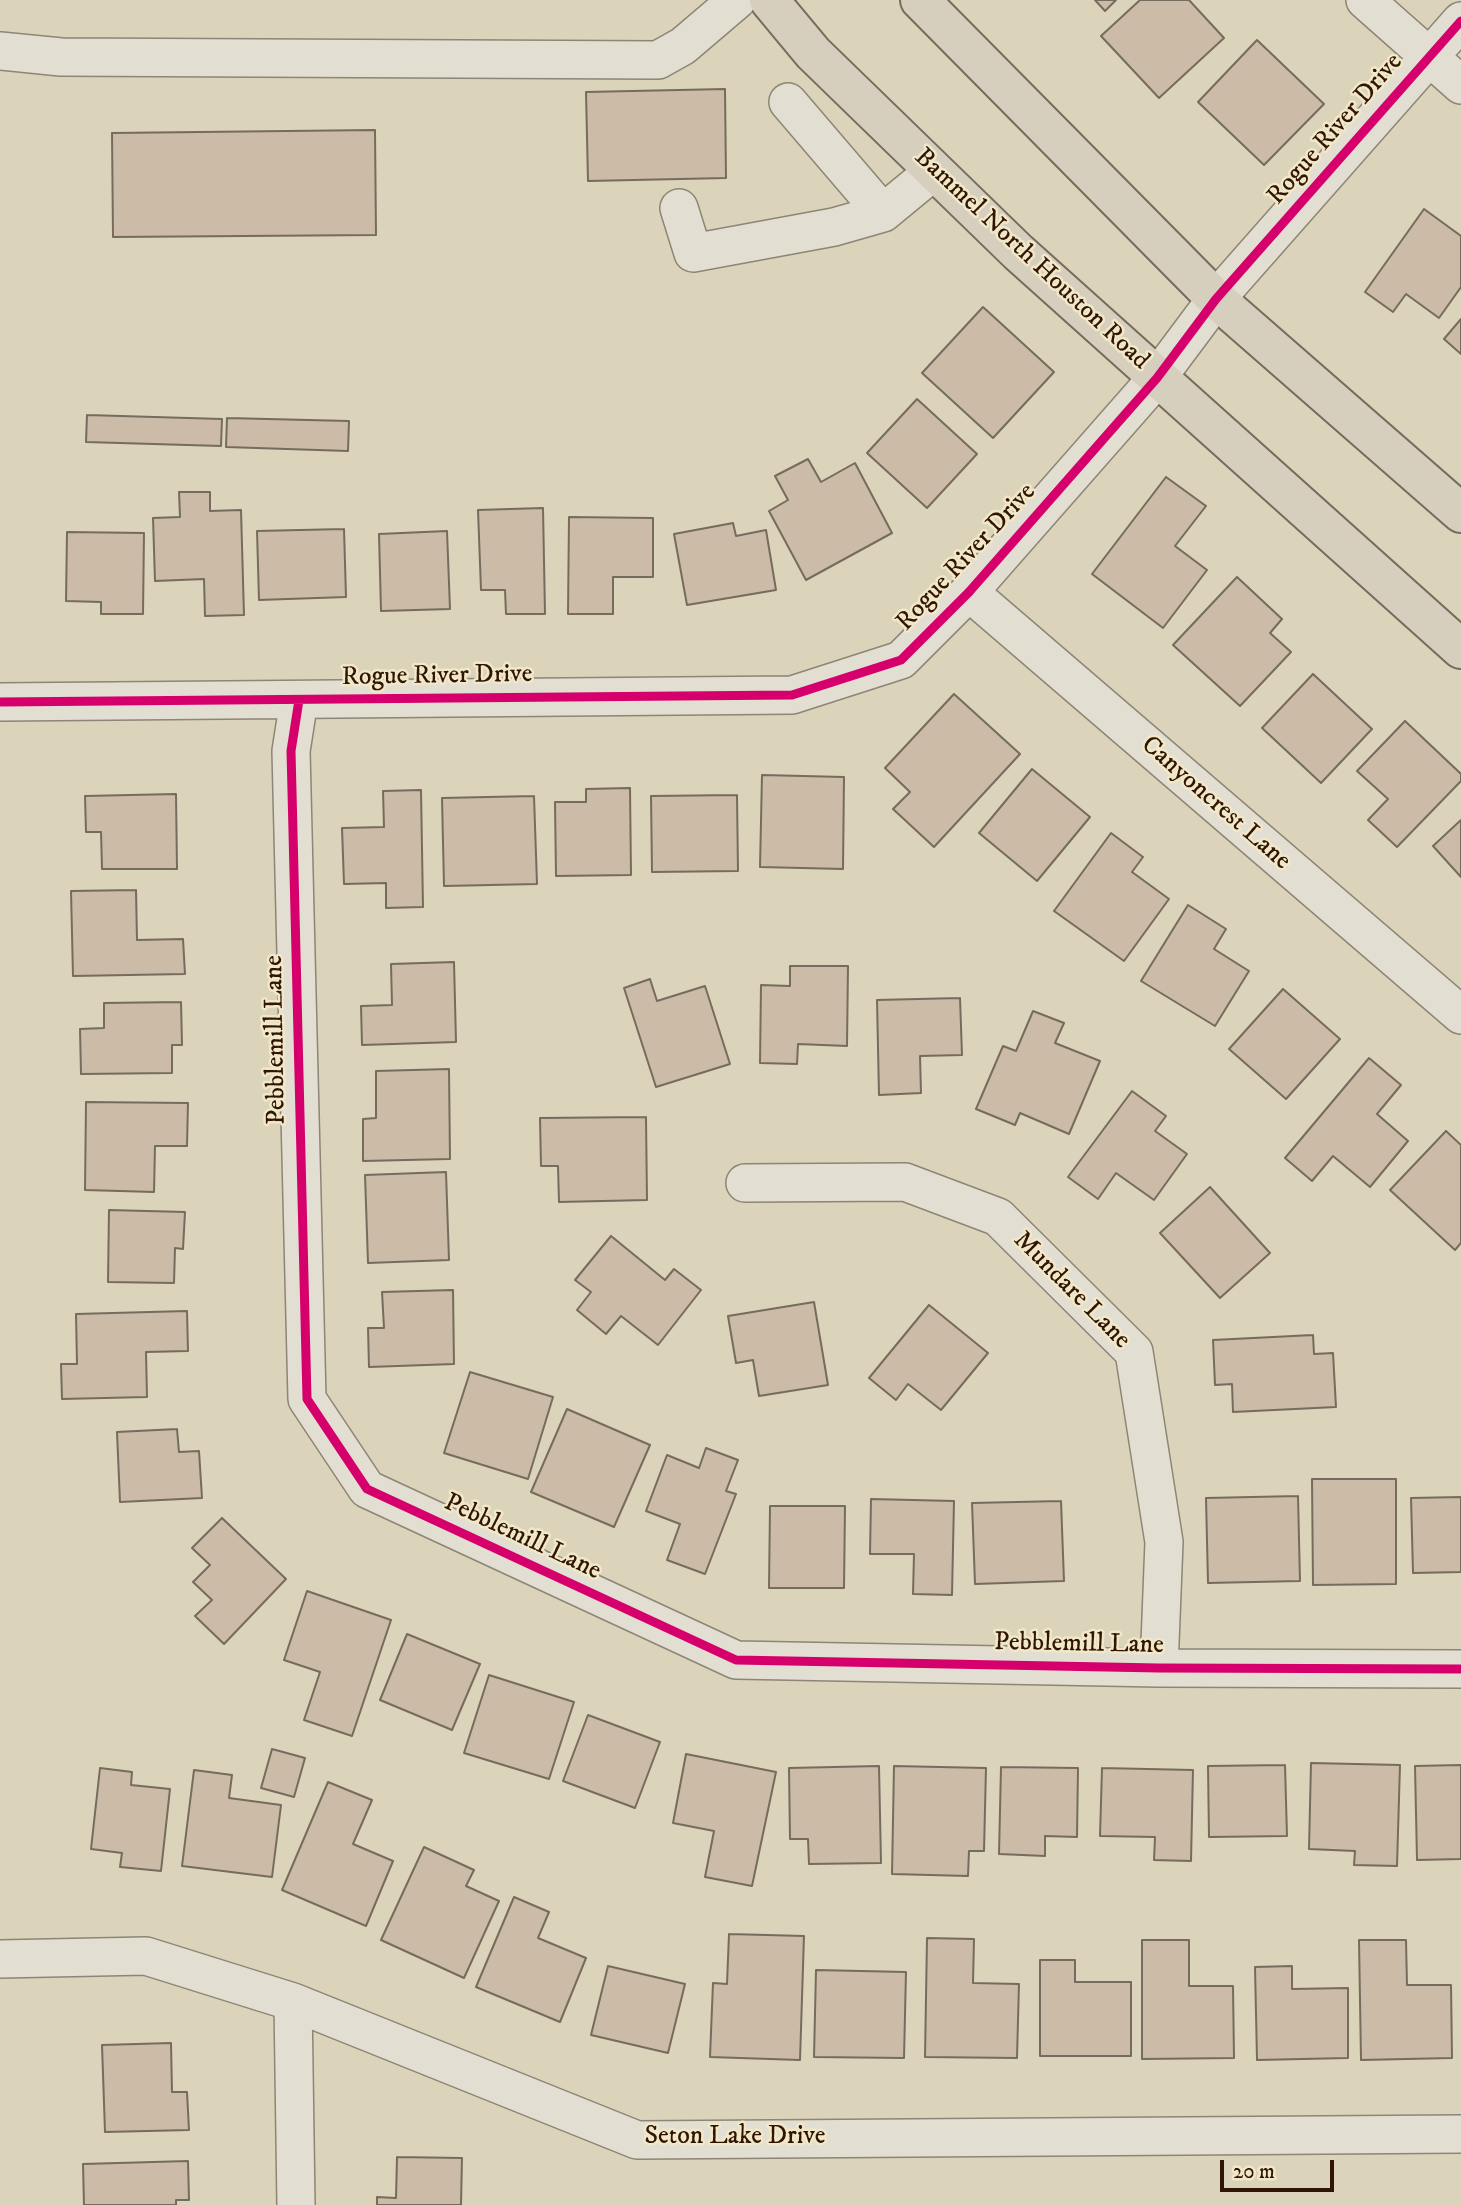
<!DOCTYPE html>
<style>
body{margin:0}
#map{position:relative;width:1461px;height:2205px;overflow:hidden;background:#dbd3ba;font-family:"IM FELL DW Pica",serif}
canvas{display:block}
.scale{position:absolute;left:1220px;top:2160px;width:114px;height:32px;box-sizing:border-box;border:4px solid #301502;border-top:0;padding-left:9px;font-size:21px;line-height:24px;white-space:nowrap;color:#301502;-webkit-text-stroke:5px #f1e7c9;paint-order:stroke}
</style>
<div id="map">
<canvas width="1461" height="2205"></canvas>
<div class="scale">20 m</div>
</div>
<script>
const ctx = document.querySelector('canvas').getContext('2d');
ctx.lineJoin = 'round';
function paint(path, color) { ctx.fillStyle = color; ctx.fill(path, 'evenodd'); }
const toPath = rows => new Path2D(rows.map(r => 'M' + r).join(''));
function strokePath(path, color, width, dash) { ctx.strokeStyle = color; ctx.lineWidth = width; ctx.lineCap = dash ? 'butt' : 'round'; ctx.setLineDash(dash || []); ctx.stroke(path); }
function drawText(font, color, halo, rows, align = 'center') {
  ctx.font = font + ' "IM FELL DW Pica",serif'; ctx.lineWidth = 5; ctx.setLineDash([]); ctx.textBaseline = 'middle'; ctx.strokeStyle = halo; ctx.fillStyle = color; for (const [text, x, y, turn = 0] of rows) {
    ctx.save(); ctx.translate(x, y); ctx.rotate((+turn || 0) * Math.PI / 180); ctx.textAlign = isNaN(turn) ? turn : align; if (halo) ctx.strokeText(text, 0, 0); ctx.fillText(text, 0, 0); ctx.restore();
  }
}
const building = toPath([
 [1095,0,1116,0,1105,11,1095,0],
 [1140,0,1189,0,1224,38,1159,98,1101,36,1140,0],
 [1257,40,1324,104,1264,165,1198,102,1257,40],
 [725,89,726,178,588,181,586,92,725,89],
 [375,130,376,235,113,237,112,133,375,130],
 [1424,209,1461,236,1461,287,1439,318,1406,294,1393,312,1365,292,1424,209],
 [983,307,1054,372,993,438,922,373,983,307],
 [1461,319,1461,354,1444,339,1461,319],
 [917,399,977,454,927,508,867,453,917,399],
 [87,415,222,419,221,446,86,442,87,415],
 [227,418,349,421,348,451,226,447,227,418],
 [808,459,821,482,855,463,892,533,806,580,769,511,788,500,775,476,808,459],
 [1166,477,1206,506,1175,546,1207,570,1163,628,1092,574,1166,477],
 [179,492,210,492,210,511,241,510,244,615,205,616,204,579,155,581,153,518,180,517,179,492],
 [543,508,545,614,506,614,505,590,481,590,478,510,543,508],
 [569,517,653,518,653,577,613,577,613,614,568,614,569,517],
 [733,523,736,536,766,530,776,590,687,605,674,534,733,523],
 [344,529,346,597,259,600,257,531,344,529],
 [447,531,450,609,381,611,379,534,447,531],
 [67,532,144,533,143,614,101,614,101,602,66,601,67,532],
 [1237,577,1282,619,1270,633,1291,652,1240,706,1173,645,1237,577],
 [1313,674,1372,729,1321,783,1262,728,1313,674],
 [954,694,1020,754,934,847,893,809,910,792,885,768,954,694],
 [1405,721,1461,774,1461,781,1397,847,1368,820,1388,799,1357,771,1405,721],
 [1032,769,1090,817,1037,881,979,833,1032,769],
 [762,775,844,777,843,869,760,867,762,775],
 [630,788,631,875,556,876,555,802,586,802,586,789,630,788],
 [421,790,423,907,386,908,386,883,344,884,342,828,384,827,383,791,421,790],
 [176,794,177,869,102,869,101,832,86,832,85,796,176,794],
 [737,795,738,871,652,872,651,796,737,795],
 [534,796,537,884,444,886,442,798,534,796],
 [1461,820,1461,877,1433,846,1461,820],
 [1111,833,1143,857,1132,872,1169,899,1124,961,1054,911,1111,833],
 [136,890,137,940,183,939,185,974,73,976,71,891,136,890],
 [1188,905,1226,929,1214,949,1249,971,1215,1026,1141,981,1188,905],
 [454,962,456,1042,362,1045,361,1006,392,1005,391,964,454,962],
 [790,966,848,966,847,1046,798,1044,797,1064,760,1063,761,985,790,986,790,966],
 [650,979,657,1001,705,986,730,1064,656,1087,624,988,650,979],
 [1283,989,1340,1039,1286,1099,1229,1049,1283,989],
 [960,998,962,1055,920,1056,921,1093,879,1095,877,1000,960,998],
 [181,1002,182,1045,172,1045,172,1073,81,1074,80,1029,104,1028,104,1003,181,1002],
 [1033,1011,1064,1023,1055,1043,1100,1061,1069,1134,1020,1113,1015,1125,976,1109,1003,1046,1016,1051,1033,1011],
 [1369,1058,1401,1085,1377,1114,1408,1141,1370,1187,1333,1156,1312,1181,1285,1158,1369,1058],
 [449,1069,450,1159,363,1161,363,1119,376,1118,376,1071,449,1069],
 [1132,1091,1166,1116,1155,1131,1187,1154,1154,1200,1116,1173,1098,1199,1068,1177,1132,1091],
 [86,1102,188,1103,187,1146,155,1146,154,1192,85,1190,86,1102],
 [646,1117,647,1200,559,1202,558,1166,541,1166,540,1118,646,1117],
 [1446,1131,1461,1145,1461,1243,1455,1250,1390,1190,1446,1131],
 [446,1172,449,1260,368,1263,365,1175,446,1172],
 [1210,1187,1270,1253,1220,1298,1160,1233,1210,1187],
 [109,1210,185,1212,183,1249,175,1248,174,1283,108,1282,109,1210],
 [611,1236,665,1280,674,1269,701,1290,658,1345,621,1316,606,1334,577,1310,591,1292,575,1280,611,1236],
 [453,1290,454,1364,369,1367,368,1328,384,1328,382,1292,453,1290],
 [814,1302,828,1385,759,1396,753,1360,736,1363,728,1316,814,1302],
 [929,1305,988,1353,941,1410,908,1384,896,1400,869,1378,929,1305],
 [187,1311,188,1351,146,1352,147,1397,62,1399,61,1364,77,1364,76,1314,187,1311],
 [1313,1335,1314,1354,1333,1353,1336,1407,1233,1412,1232,1384,1215,1385,1213,1340,1313,1335],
 [470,1372,553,1397,528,1479,444,1453,470,1372],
 [567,1409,650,1445,614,1527,531,1492,567,1409],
 [177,1429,179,1452,199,1451,202,1498,120,1502,117,1432,177,1429],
 [706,1448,738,1460,726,1491,736,1494,705,1574,667,1560,680,1524,646,1511,667,1455,699,1468,706,1448],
 [1312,1479,1396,1479,1396,1584,1313,1585,1312,1479],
 [1298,1496,1300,1581,1208,1583,1206,1498,1298,1496],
 [1461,1497,1461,1572,1413,1573,1411,1498,1461,1497],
 [871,1499,954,1501,952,1595,913,1594,914,1554,870,1554,871,1499],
 [1061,1501,1064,1581,975,1584,972,1503,1061,1501],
 [770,1506,845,1506,844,1588,769,1588,770,1506],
 [222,1518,286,1579,224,1644,195,1616,212,1600,193,1582,210,1565,192,1548,222,1518],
 [307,1591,391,1620,352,1736,304,1720,320,1672,284,1660,307,1591],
 [407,1634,480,1664,452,1730,380,1700,407,1634],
 [489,1675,574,1702,549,1779,464,1753,489,1675],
 [588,1715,660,1742,635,1808,563,1781,588,1715],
 [272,1749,305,1758,294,1797,261,1788,272,1749],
 [686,1754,776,1772,752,1886,705,1877,714,1831,673,1823,686,1754],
 [1311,1763,1400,1765,1397,1866,1354,1865,1355,1851,1309,1849,1311,1763],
 [1285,1765,1287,1836,1209,1837,1208,1766,1285,1765],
 [1461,1765,1461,1859,1417,1860,1415,1766,1461,1765],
 [879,1766,881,1863,809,1864,808,1839,790,1839,789,1768,879,1766],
 [894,1766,986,1768,984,1851,969,1851,968,1876,892,1874,894,1766],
 [1001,1767,1078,1768,1077,1837,1045,1836,1045,1856,999,1854,1001,1767],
 [100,1768,132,1772,131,1785,170,1789,161,1871,120,1867,122,1853,91,1849,100,1768],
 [1102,1768,1193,1770,1191,1861,1154,1860,1155,1837,1100,1836,1102,1768],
 [194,1770,232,1775,229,1798,281,1805,272,1877,182,1866,194,1770],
 [328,1782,372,1800,353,1844,393,1861,366,1926,282,1890,328,1782],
 [424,1847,474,1870,466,1886,499,1901,464,1978,381,1940,424,1847],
 [514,1897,549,1912,538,1938,586,1958,560,2022,476,1987,514,1897],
 [729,1934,804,1936,800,2060,710,2057,713,1983,727,1984,729,1934],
 [927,1938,974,1939,973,1983,1019,1984,1017,2058,925,2057,927,1938],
 [1142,1940,1189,1940,1189,1986,1233,1986,1234,2058,1142,2059,1142,1940],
 [1359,1940,1406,1940,1407,1985,1451,1985,1452,2058,1361,2060,1359,1940],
 [1040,1960,1075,1960,1075,1982,1131,1982,1131,2056,1040,2056,1040,1960],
 [608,1966,685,1984,668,2053,591,2035,608,1966],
 [1292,1966,1292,1989,1348,1988,1348,2058,1257,2060,1255,1967,1292,1966],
 [816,1970,906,1972,904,2058,814,2057,816,1970],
 [171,2043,172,2092,187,2092,189,2130,105,2132,102,2045,171,2043],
 [397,2157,462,2158,461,2205,377,2205,377,2197,396,2198,397,2157],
 [188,2161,189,2200,176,2200,176,2205,84,2205,83,2164,188,2161]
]);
const minor = toPath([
 [1365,0,1461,85],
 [0,51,61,57,658,60,683,46,737,0],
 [788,102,883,213],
 [679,208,693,253,834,227,883,213,934,171],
 [969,592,1461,1015],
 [299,700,291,751,307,1399,367,1489,736,1660,1159,1668,1461,1669],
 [0,702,792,695,901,660,969,592,1157,378,1216,299,1461,21],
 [745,1183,905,1182,998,1217,1134,1352,1164,1542,1159,1668],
 [0,1959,146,1956,293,2002,637,2140,1461,2134],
 [293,2002,296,2205]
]);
const major = toPath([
 [769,0,813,53,1018,252,1461,649],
 [920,0,1216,299,1461,513]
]);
const cycleway = toPath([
 [299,700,291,751,307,1399,367,1489,736,1660,1159,1668,1461,1669],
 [0,702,792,695,901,660,969,592,1157,378,1216,299,1461,21]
]);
const streetNames = [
 ["Rogue River Drive",1336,130,-49],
 ["Bammel North Houston Road",1031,260,43],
 ["Rogue River Drive",967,558,-47],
 ["Rogue River Drive",437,677,-1],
 ["Canyoncrest Lane",1215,804,41],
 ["Pebblemill Lane",277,1040,-91],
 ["Mundare Lane",1071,1291,45],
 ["Pebblemill Lane",522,1538,25],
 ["Pebblemill Lane",1079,1645,1],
 ["Seton Lake Drive",735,2138]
];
paint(building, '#cbbba7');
strokePath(building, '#756c5d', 2);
strokePath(minor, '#8d8575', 40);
strokePath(major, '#756c5d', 42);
strokePath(minor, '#e3ded2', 37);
strokePath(major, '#d7cfbd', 38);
strokePath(cycleway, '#d6006c', 9);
drawText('26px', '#301502', '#f1e7c9', streetNames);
</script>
